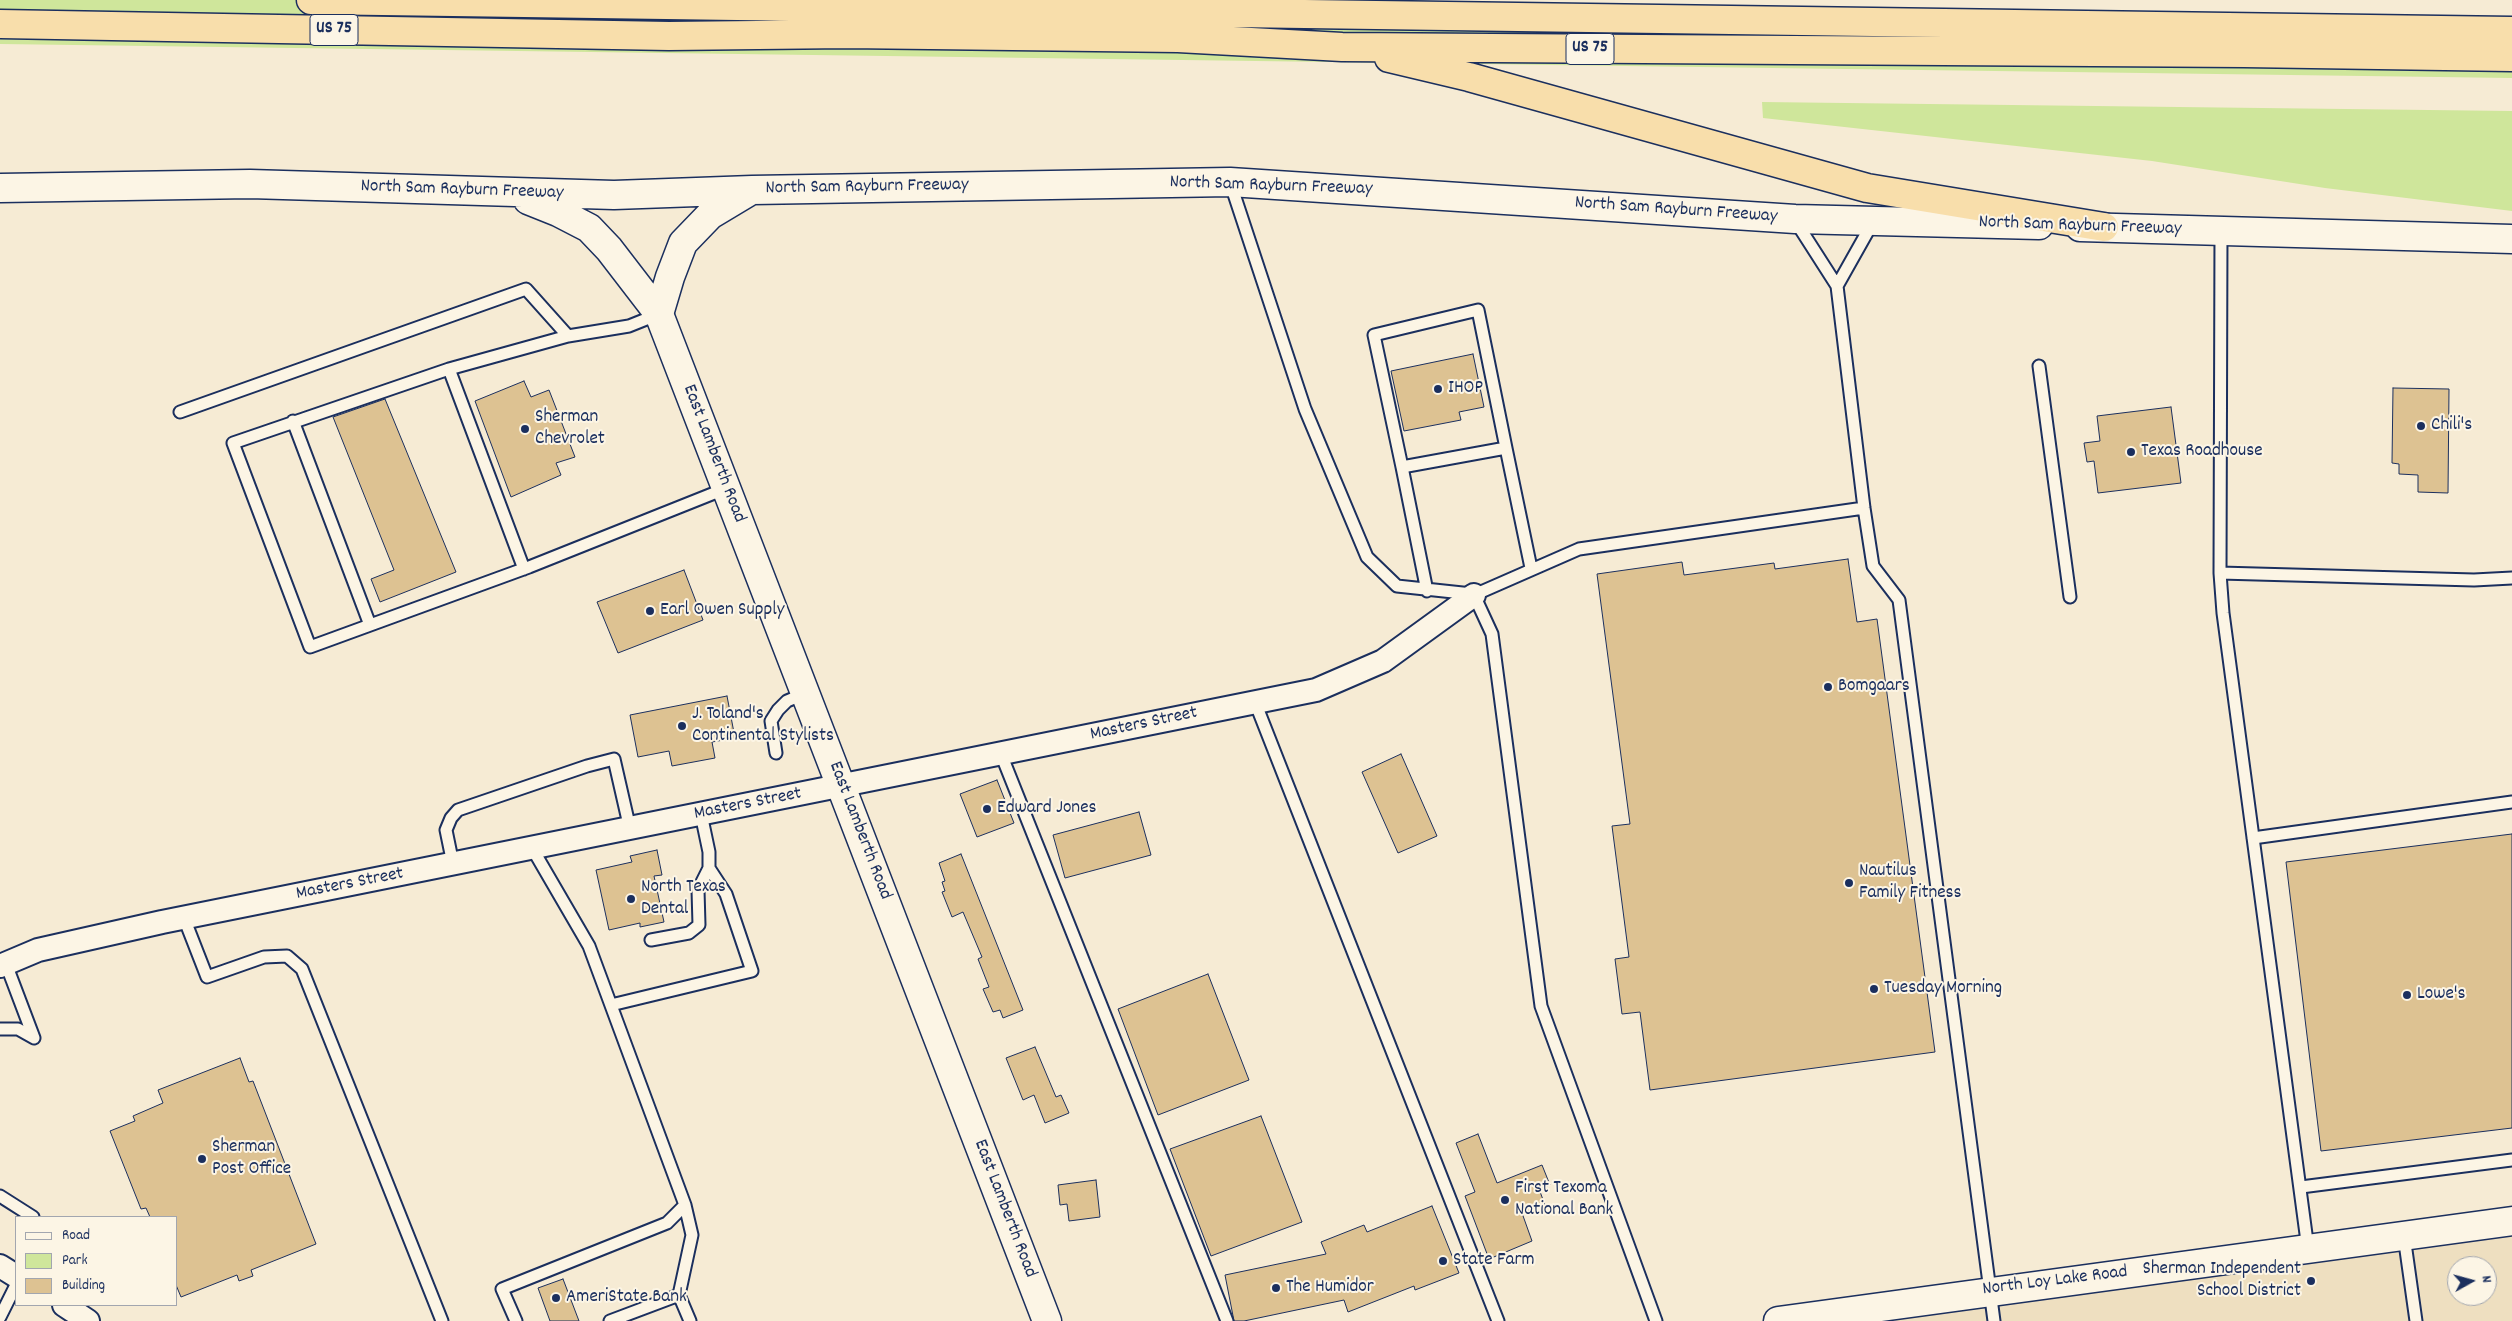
<!DOCTYPE html>
<style>
body{margin:0}
#map{position:relative;width:2512px;height:1321px;overflow:hidden;background:#f6ebd4;font-family:Dekko,sans-serif}
canvas{display:block}
.legend{position:absolute;left:15px;top:1216px;width:162px;height:90px;box-sizing:border-box;background:#fcf5e5;border:1px solid #a2a6af;margin:0;padding:6px 9px;list-style:none;font-size:15px;color:#1b2f5e}
.legend li{display:flex;align-items:center;gap:10px;height:25px}
.legend b{width:25px;border:1px solid #a2a6af}
.north{position:absolute;left:2447px;top:1256px;width:50px;height:50px;box-sizing:border-box;background:#fcf5e5;border:1px solid #a2a6af;border-radius:50%;rotate:83deg;font-size:14px;font-weight:700;line-height:20px;text-align:center;color:#1b2f5e}
.north::after{content:'';display:block;margin:auto;width:18px;height:22px;background:#1b2f5e;clip-path:polygon(50% 0,100% 100%,50% 72%,0 100%)}
</style>
<div id="map">
<canvas width="2512" height="1321"></canvas>
<ul class="legend">
<li><b style="height:6px;background:#fcf5e5"></b>Road</li>
<li><b style="height:14px;background:#cfe69b"></b>Park</li>
<li><b style="height:14px;background:#ddc292"></b>Building</li>
</ul>
<div class="north">N</div>
</div>
<script>
const ctx = document.querySelector('canvas').getContext('2d');
ctx.lineJoin = 'round';
function paint(path, color) { ctx.fillStyle = color; ctx.fill(path, 'evenodd'); }
const toPath = rows => new Path2D(rows.map(r => 'M' + r).join(''));
function strokePath(path, color, width, dash) { ctx.strokeStyle = color; ctx.lineWidth = width; ctx.lineCap = dash ? 'butt' : 'round'; ctx.setLineDash(dash || []); ctx.stroke(path); }
function drawText(font, color, halo, rows, align = 'center') {
  ctx.font = font + ' Dekko,sans-serif'; ctx.lineWidth = 4; ctx.setLineDash([]); ctx.textBaseline = 'middle'; ctx.strokeStyle = halo; ctx.fillStyle = color; for (const [text, x, y, turn = 0] of rows) {
    ctx.save(); ctx.translate(x, y); ctx.rotate((+turn || 0) * Math.PI / 180); ctx.textAlign = isNaN(turn) ? turn : align; if (halo) ctx.strokeText(text, 0, 0); ctx.fillText(text, 0, 0); ctx.restore();
  }
}
const built = toPath([
 [2512,1233,2512,1321,1875,1321],
 [2457,1266,2487,1266,2487,1296,2457,1296]
]);
const green = toPath([
 [0,0,1368,0,2512,18,2512,78,0,44],
 [1762,102,2512,111,2512,211,2325,188,2152,161,1763,118]
]);
const building = toPath([
 [1473,354,1484,407,1459,412,1461,420,1404,431,1391,371,1473,354],
 [524,381,531,397,549,390,575,457,556,463,561,475,511,497,475,401,524,381],
 [2393,388,2449,389,2448,493,2418,492,2418,475,2399,474,2399,464,2392,463,2393,388],
 [385,399,456,572,380,602,371,579,394,570,333,417,385,399],
 [2171,407,2181,483,2098,493,2094,461,2087,462,2084,443,2100,441,2097,416,2171,407],
 [1848,559,1857,622,1877,619,1935,1052,1650,1090,1640,1012,1622,1014,1615,959,1629,957,1612,826,1630,824,1597,574,1682,562,1684,575,1774,563,1775,569,1848,559],
 [684,570,703,620,618,653,597,602,684,570],
 [727,696,735,738,712,742,715,758,672,766,669,751,638,757,630,715,727,696],
 [1401,754,1437,836,1398,853,1362,772,1401,754],
 [997,780,1014,823,977,837,960,794,997,780],
 [1139,812,1151,855,1065,878,1053,835,1139,812],
 [2512,834,2512,1128,2321,1151,2286,862,2512,834],
 [657,850,662,875,654,876,664,922,640,927,640,923,609,930,596,870,632,862,630,856,657,850],
 [961,854,1023,1010,1003,1018,1000,1010,993,1012,983,989,989,987,978,959,982,957,963,912,952,917,942,892,945,891,942,882,945,881,939,863,961,854],
 [1208,974,1249,1080,1158,1115,1118,1009,1208,974],
 [1035,1047,1056,1097,1061,1095,1069,1113,1045,1123,1034,1095,1023,1100,1006,1058,1035,1047],
 [240,1058,249,1082,253,1081,316,1244,251,1270,253,1276,239,1281,237,1275,181,1297,176,1285,176,1217,150,1217,146,1208,141,1209,110,1131,135,1121,133,1116,163,1103,158,1090,240,1058],
 [1261,1116,1302,1222,1211,1256,1170,1149,1261,1116],
 [1478,1134,1497,1183,1542,1165,1550,1185,1539,1189,1545,1205,1522,1213,1532,1241,1489,1259,1465,1196,1475,1192,1456,1143,1478,1134],
 [1096,1180,1100,1217,1069,1221,1067,1204,1060,1205,1058,1185,1096,1180],
 [1432,1206,1459,1273,1415,1290,1414,1286,1348,1312,1344,1300,1244,1321,1234,1321,1225,1275,1326,1254,1321,1242,1364,1225,1367,1232,1432,1206],
 [563,1279,579,1321,550,1321,538,1288,563,1279]
]);
const service = toPath([
 [1230,182,1305,409,1367,557,1397,586,1472,594],
 [1796,222,1837,286,1864,508,1873,566,1899,600,1994,1321],
 [2221,231,2220,573,2223,613,2308,1249],
 [1837,286,1873,222],
 [659,314,629,326,568,336,449,369,233,443,310,647,529,567,727,488],
 [2039,366,2070,597],
 [449,369,524,569],
 [180,412,526,289,568,336],
 [293,421,370,625],
 [1402,467,1374,335,1478,310,1506,448],
 [2220,573,2474,580,2512,578],
 [1427,591,1402,467,1506,448,1531,568],
 [1255,702,1498,1321],
 [776,753,771,721,778,710,787,701,806,693],
 [1001,754,1227,1321],
 [2253,838,2512,802],
 [453,864,446,830,451,818,458,810,587,766,614,759,630,829],
 [184,918,207,977,264,957,287,956,302,969,442,1321],
 [651,940,689,933,699,925,698,890,709,868,709,852,701,814],
 [6,964,34,1038],
 [611,1005,752,971,726,894,709,868],
 [0,1029,18,1029,34,1038],
 [2301,1187,2512,1160],
 [0,1196,33,1217],
 [685,1205,692,1235,679,1295,690,1321],
 [2404,1236,2416,1321],
 [0,1317,16,1285],
 [516,1321,502,1289,667,1223,685,1205,589,946,532,848],
 [610,1321,679,1295],
 [1656,1321,1541,1006,1492,634,1474,595,1579,549,1864,508]
]);
const minor = toPath([
 [0,966,38,950,162,922,1316,690,1383,661,1474,595],
 [0,1266,16,1276],
 [64,1305,88,1321]
]);
const tertiary = toPath([
 [659,314,1047,1321],
 [1778,1321,2512,1221]
]);
const secondary = toPath([
 [0,188,250,184,614,195,752,190,1230,182,1795,219,2039,225],
 [528,200,558,212,589,228,609,249,659,314],
 [2080,227,2512,239],
 [659,314,670,277,683,243,710,215,750,191]
]);
const motorway = toPath([
 [311,0,2512,31],
 [0,24,669,36,847,34,1178,38,1342,47,2244,53,2512,57],
 [1389,58,1469,77,1867,188,2104,227]
]);
const markers = [
 [1438,389,5,"#1b2f5e"],
 [2421,426,5,"#1b2f5e"],
 [525,429,5,"#1b2f5e"],
 [2131,452,5,"#1b2f5e"],
 [650,611,5,"#1b2f5e"],
 [1828,687,5,"#1b2f5e"],
 [682,726,5,"#1b2f5e"],
 [987,809,5,"#1b2f5e"],
 [1849,883,5,"#1b2f5e"],
 [631,899,5,"#1b2f5e"],
 [1874,989,5,"#1b2f5e"],
 [2407,995,5,"#1b2f5e"],
 [202,1159,5,"#1b2f5e"],
 [1505,1200,5,"#1b2f5e"],
 [1443,1261,5,"#1b2f5e"],
 [2311,1281,5,"#1b2f5e"],
 [1276,1288,5,"#1b2f5e"],
 [556,1298,5,"#1b2f5e"]
];
const shields = [
 [334,30,48],
 [1590,49,48]
];
const shieldNames = [
 ["US 75",334,30],
 ["US 75",1590,49]
];
const streetNames = [
 ["North Sam Rayburn Freeway",1271,187,2],
 ["North Sam Rayburn Freeway",867,188,-1],
 ["North Sam Rayburn Freeway",462,191,2],
 ["North Sam Rayburn Freeway",1676,211,4],
 ["North Sam Rayburn Freeway",2080,227,2],
 ["East Lamberth Road",713,454,69],
 ["Masters Street",1144,725,-12],
 ["Masters Street",748,805,-11],
 ["East Lamberth Road",859,831,69],
 ["Masters Street",350,885,-11],
 ["East Lamberth Road",1004,1209,69],
 ["North Loy Lake Road",2055,1282,-7]
];
const poiNames = [
 ["IHOP",1448,389],
 ["Sherman",535,418],
 ["Chevrolet",535,440],
 ["Chili's",2431,426],
 ["Texas Roadhouse",2141,452],
 ["Earl Owen Supply",660,611],
 ["Bomgaars",1838,687],
 ["J. Toland's",692,715],
 ["Continental Stylists",692,737],
 ["Edward Jones",997,809],
 ["Nautilus",1859,872],
 ["Family Fitness",1859,894],
 ["North Texas",641,888],
 ["Dental",641,910],
 ["Tuesday Morning",1884,989],
 ["Lowe's",2417,995],
 ["Sherman",212,1148],
 ["Post Office",212,1170],
 ["First Texoma",1515,1189],
 ["National Bank",1515,1211],
 ["State Farm",1453,1261],
 ["Sherman Independent",2301,1270,"right"],
 ["School District",2301,1292,"right"],
 ["The Humidor",1286,1288],
 ["AmeriState Bank",566,1298]
];
paint(built, '#eedfc0');
paint(green, '#cfe69b');
paint(building, '#ddc292');
strokePath(building, '#1b2f5e', 1);
strokePath(service, '#1b2f5e', 15);
strokePath(minor, '#1b2f5e', 26);
strokePath(tertiary, '#1b2f5e', 31);
strokePath(secondary, '#1b2f5e', 31);
strokePath(motorway, '#1b2f5e', 31);
strokePath(service, '#fcf5e5', 11);
strokePath(minor, '#fcf5e5', 22);
strokePath(tertiary, '#fcf5e5', 28);
strokePath(secondary, '#fcf5e5', 28);
strokePath(motorway, '#f8deab', 28);
for (const [x, y, r, color] of markers) { const dot = new Path2D(); dot.arc(x, y, r, 0, 2 * Math.PI); ctx.fillStyle = color; ctx.fill(dot); strokePath(dot, '#fcf5e5', 2); }
for (const [x, y, w] of shields) { const box = new Path2D(); box.roundRect(x - w / 2, y - 15.5, w, 31, 4); ctx.fillStyle = '#fcf5e5'; ctx.fill(box); strokePath(box, '#1b2f5e', 1); }
drawText('bold 18px', '#1b2f5e', null, shieldNames);
drawText('19px', '#1b2f5e', '#fcf5e5', streetNames);
drawText('19px', '#1b2f5e', '#fcf5e5', poiNames, 'left');
</script>
